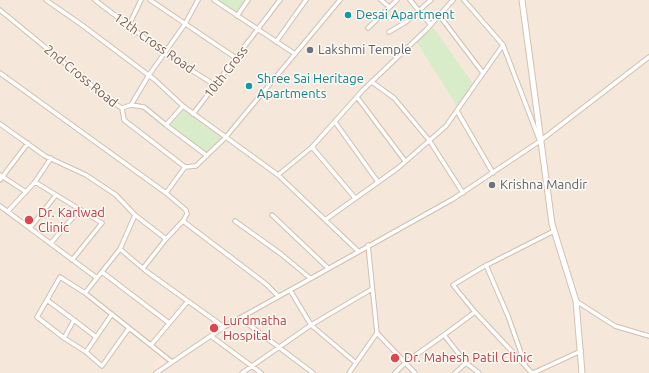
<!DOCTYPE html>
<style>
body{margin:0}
canvas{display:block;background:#fdf6ec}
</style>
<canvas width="649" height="373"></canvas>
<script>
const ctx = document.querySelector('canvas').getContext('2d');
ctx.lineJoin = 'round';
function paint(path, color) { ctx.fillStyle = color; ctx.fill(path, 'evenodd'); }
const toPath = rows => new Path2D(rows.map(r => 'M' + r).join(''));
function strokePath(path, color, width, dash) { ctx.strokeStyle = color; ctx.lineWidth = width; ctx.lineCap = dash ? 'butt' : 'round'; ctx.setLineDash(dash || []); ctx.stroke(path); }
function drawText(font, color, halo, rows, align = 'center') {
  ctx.font = font + ' Ubuntu,sans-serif'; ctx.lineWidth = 3; ctx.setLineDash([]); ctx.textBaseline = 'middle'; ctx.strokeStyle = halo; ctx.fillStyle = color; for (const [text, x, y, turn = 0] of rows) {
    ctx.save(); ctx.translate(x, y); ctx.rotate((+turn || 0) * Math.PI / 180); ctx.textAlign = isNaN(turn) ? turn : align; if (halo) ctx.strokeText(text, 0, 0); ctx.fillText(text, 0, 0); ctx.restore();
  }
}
const residential = toPath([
 [0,0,649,0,649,373,0,373]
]);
const commercial = toPath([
 [160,357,165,363,156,369,151,363]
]);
const green = toPath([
 [219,0,245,0,237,12],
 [432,26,473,84,457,106,416,41],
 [183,106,225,138,206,155,166,125]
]);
const street = toPath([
 [46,0,82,25,155,80,183,106,278,175,358,251],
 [95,0,167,55,215,85],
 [150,0,236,58],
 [214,0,295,54],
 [381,0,389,7],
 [410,0,431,25],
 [464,0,503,45,539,139],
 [0,10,112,102,122,108,131,105,144,107,166,125,183,106],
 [439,15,483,73],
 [237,16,248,0],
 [129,25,141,0],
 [368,28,397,0],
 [389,32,406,22,431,0],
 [276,42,306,0],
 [0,73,166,193,186,210,187,214,183,221,266,284,278,296],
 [372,82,394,98,429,140,463,193],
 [357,97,405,161],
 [131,105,149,75,185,24,198,0],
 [122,108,124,120,185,167],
 [457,111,493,173],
 [193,114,280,0],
 [335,122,378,182],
 [0,124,45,156,86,175,116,195,135,215,166,239,144,267],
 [166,125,206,155],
 [312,147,355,198],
 [51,158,35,182,102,223,72,260],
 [0,175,26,192],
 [278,175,312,147,363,90,426,30,453,0],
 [0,180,28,143],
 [166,193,185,167,196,166,225,138,340,0],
 [0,206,97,278],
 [8,211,35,182],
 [272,215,328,268],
 [325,220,398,168,446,126,503,45],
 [235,221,281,254,310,278],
 [30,228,56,195],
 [166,239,183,221],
 [51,243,80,209],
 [120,249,146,271,224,327],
 [486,265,508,316,525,364],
 [102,272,169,323],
 [290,290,311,325,356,363],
 [85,293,120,249,135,215],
 [47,300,74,320,64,338,37,317,47,300,60,277,85,293,172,362],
 [576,301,615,326,649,336],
 [475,312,444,335,466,363,479,373],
 [240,318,313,373],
 [74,320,96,337],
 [377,333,415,373],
 [211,336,261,373],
 [64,338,86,352,112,314],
 [151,345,188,301],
 [86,352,102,366,129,328],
 [156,373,224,327,453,199,540,141,649,57],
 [242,373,311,325,372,289],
 [349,373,377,333,368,245],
 [395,373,406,362,444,335],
 [455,373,466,363],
 [532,373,475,312,453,285,483,267,554,231],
 [533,373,581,351]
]);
const secondary = toPath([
 [522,0,552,224,576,301,582,373]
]);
const markers = [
 [348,15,4,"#0f9aa8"],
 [310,50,4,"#6b7280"],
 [249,86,4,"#0f9aa8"],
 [492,185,4,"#6b7280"],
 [29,220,5,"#e0444e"],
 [214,328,5,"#e0444e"],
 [395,358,5,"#e0444e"]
];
const cultureNames = [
 ["Desai Apartment",356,15],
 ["Shree Sai Heritage",257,79],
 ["Apartments",257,94]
];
const streetNames = [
 ["12th Cross Road",154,43,35],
 ["10th Cross",226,72,-52],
 ["2nd Cross Road",81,76,39]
];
const worshipNames = [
 ["Lakshmi Temple",318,50],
 ["Krishna Mandir",500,185]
];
const healthNames = [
 ["Dr. Karlwad",38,213],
 ["Clinic",38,228],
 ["Lurdmatha",223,321],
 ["Hospital",223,336],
 ["Dr. Mahesh Patil Clinic",404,358]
];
paint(residential, '#f5e8da');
paint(commercial, '#fde8e0');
paint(green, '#d8ecc9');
strokePath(street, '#d1beb0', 5.5);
strokePath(secondary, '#d6c0b0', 7);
strokePath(street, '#fff', 3.5);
strokePath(secondary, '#fff', 5);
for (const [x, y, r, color] of markers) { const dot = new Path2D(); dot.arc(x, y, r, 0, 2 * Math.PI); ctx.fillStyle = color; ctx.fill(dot); strokePath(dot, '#fffaf3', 1.5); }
drawText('13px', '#0d838f', '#fffaf3', cultureNames, 'left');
drawText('13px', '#7a5c4d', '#fffaf3', streetNames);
drawText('13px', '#5b616d', '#fffaf3', worshipNames, 'left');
drawText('13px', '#be3a42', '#fffaf3', healthNames, 'left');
</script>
